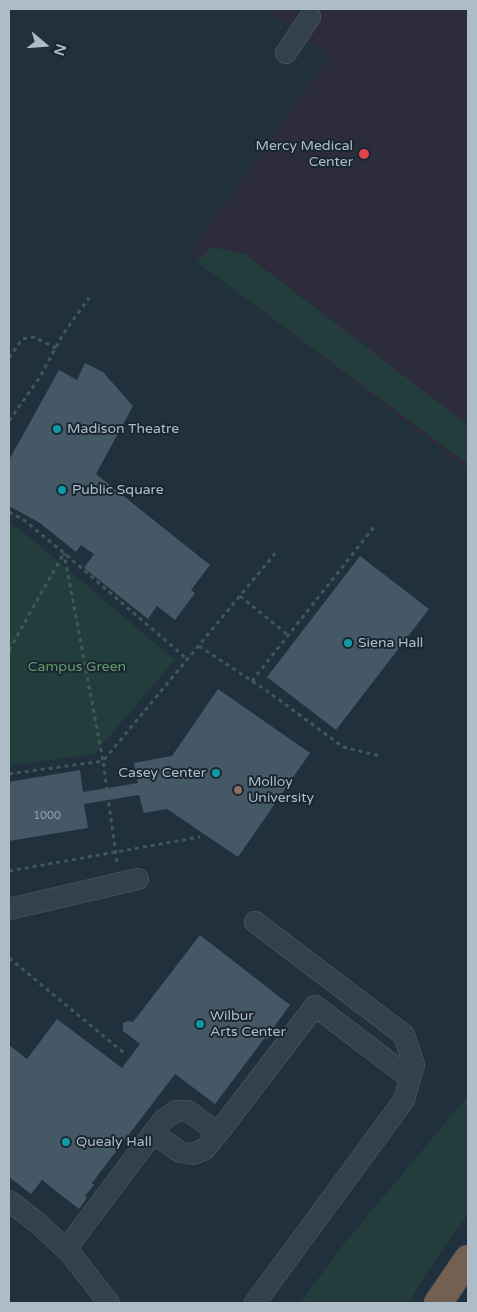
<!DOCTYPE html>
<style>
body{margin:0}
#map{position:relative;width:477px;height:1312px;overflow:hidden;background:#20303c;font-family:"Varela Round",sans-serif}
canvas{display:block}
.frame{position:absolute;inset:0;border:10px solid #aebcc8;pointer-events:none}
.north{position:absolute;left:20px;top:20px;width:50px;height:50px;-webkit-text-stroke:4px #192630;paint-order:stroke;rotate:108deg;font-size:14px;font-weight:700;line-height:20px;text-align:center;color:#aebcc8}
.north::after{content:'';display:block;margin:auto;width:18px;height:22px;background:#aebcc8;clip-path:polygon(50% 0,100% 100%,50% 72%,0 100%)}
</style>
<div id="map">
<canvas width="477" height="1312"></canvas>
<div class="frame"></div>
<div class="north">N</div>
</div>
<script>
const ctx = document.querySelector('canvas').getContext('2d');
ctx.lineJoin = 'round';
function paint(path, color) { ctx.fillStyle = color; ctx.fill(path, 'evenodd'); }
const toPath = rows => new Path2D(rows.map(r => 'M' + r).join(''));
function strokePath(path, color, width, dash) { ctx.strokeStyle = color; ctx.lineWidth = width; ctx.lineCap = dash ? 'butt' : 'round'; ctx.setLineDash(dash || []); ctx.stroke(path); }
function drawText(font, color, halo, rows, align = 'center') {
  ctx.font = font + ' "Varela Round",sans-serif'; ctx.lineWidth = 4; ctx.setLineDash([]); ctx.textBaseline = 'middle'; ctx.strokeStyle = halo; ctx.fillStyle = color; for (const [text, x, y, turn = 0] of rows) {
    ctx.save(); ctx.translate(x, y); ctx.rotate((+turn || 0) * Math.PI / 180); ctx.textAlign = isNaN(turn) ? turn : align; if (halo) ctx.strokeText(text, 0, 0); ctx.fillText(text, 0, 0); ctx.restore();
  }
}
const medical = toPath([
 [264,9,468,9,468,470,197,262,191,251,329,57]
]);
const green = toPath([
 [212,247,245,254,468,425,468,464,197,262],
 [9,524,22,531,175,660,94,754,9,766],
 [468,1096,468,1214,427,1272,409,1303,300,1303,346,1241]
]);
const building = toPath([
 [85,363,103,372,133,406,96,474,210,565,191,590,195,593,175,620,157,606,148,619,84,568,94,554,81,545,76,552,40,523,9,506,9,460,59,370,77,380],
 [360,556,429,609,336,730,267,677],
 [218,689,310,753,238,857,167,809,144,813,139,795,84,804,88,828,9,841,9,782,80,770,83,792,138,783,134,763,172,756],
 [200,935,290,1005,271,1031,272,1038,264,1039,215,1104,175,1074,92,1183,94,1185,85,1196,87,1198,79,1209,42,1180,31,1194,9,1177,9,1045,27,1059,57,1019,122,1068,140,1044,123,1031,123,1023,127,1021,133,1022]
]);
const path = toPath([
 [9,358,22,339,34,337,56,348],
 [9,421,40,377,63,334,89,298],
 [9,512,24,520,64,553,187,659],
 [240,596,288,635],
 [199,646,267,691,343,747,380,756],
 [9,650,64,553],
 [252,681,374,527],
 [9,774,103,761,64,553],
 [117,862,103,761,278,550],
 [9,871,200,837],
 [9,958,124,1053]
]);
const minor = toPath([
 [286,53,310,17],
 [9,909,138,879],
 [153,1133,180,1152,193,1154,205,1149,218,1133],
 [9,1201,39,1224,70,1253,109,1303],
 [66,1249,163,1120,176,1111,188,1111,218,1133,315,1006,410,1078],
 [255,1303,404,1100,414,1065,404,1035,255,922]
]);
const highway = toPath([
 [438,1303,468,1259]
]);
const markers = [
 [364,154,6,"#e0444e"],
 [57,429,5,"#0f9aa8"],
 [62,490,5,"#0f9aa8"],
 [348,643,5,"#0f9aa8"],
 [216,773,5,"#0f9aa8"],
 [238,790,5,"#8d6e63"],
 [200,1024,5,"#0f9aa8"],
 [66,1142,5,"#0f9aa8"]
];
const numberNames = [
 ["1000",47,816]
];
const poiNames = [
 ["Mercy Medical",353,146,"right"],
 ["Center",353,162,"right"],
 ["Madison Theatre",67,429],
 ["Public Square",72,490],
 ["Siena Hall",358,643],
 ["Casey Center",206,773,"right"],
 ["Molloy",248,782],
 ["University",248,798],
 ["Wilbur",210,1016],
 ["Arts Center",210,1032],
 ["Quealy Hall",76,1142]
];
const parkNames = [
 ["Campus Green",77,667]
];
paint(medical, '#2c2c3c');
paint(green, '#223d3c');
paint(building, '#455865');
strokePath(minor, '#515f69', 22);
strokePath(highway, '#3e4c56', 29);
strokePath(path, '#3f5958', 3, [4, 4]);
strokePath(minor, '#34414c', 21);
strokePath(highway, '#736050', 28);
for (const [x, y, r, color] of markers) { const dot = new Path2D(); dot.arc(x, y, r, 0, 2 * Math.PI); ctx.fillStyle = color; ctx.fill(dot); strokePath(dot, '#192630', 2); }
drawText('11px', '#94a3af', null, numberNames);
drawText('14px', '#aebcc8', '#192630', poiNames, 'left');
drawText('14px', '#639b68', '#192630', parkNames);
</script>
